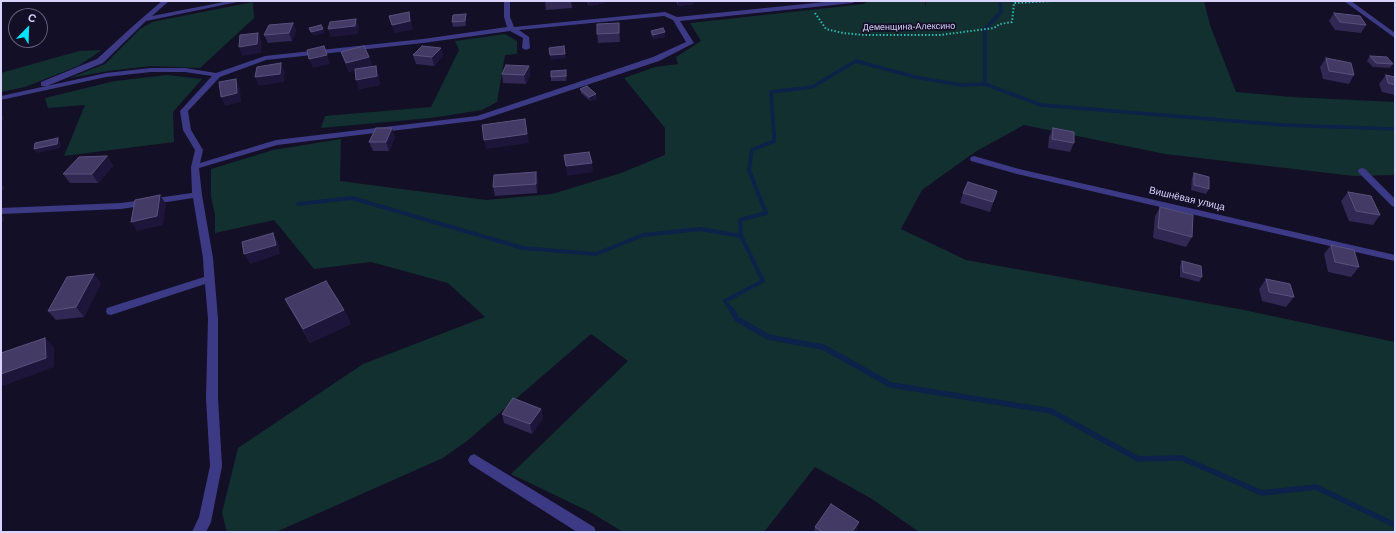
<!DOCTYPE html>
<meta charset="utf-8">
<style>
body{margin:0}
#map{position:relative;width:1396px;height:533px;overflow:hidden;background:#130f26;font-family:Arial,sans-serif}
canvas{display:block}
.frame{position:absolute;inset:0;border:2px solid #d9d4ff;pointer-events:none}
.north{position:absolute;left:8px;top:8px;width:40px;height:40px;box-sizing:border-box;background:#130f26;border:1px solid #625e7d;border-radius:50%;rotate:23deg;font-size:11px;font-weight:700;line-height:16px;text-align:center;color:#d9d4ff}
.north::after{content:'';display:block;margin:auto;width:14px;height:18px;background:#00e5ff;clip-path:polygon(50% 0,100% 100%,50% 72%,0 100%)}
</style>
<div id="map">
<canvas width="1396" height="533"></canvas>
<div class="frame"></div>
<div class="north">С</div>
</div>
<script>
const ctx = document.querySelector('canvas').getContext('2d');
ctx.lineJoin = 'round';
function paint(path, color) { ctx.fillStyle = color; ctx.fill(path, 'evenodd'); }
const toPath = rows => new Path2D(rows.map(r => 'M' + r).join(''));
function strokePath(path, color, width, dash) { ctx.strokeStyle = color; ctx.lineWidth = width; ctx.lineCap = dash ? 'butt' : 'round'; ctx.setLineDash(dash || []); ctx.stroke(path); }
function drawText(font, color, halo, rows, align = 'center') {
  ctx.font = font + ' Arial,sans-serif'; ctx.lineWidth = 3.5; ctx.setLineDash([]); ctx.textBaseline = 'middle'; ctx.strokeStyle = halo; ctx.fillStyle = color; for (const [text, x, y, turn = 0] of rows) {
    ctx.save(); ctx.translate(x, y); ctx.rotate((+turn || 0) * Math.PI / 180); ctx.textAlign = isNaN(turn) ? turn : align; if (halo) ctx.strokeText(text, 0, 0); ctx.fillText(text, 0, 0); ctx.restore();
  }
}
const green = toPath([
 [868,1,925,1,925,9,926,1,1204,1,1210,25,1236,92,1292,97,1395,102,1395,175,1354,176,1165,154,1024,125,975,152,922,190,901,229,966,260,1239,309,1395,342,1395,532,919,532,872,499,815,467,764,532,623,532,590,512,511,474,628,361,591,334,467,441,443,458,276,532,227,532,222,513,238,448,363,364,485,317,448,283,371,262,314,269,274,220,215,233,215,214,211,197,211,169,273,150,341,139,340,181,486,200,552,194,621,173,665,155,665,128,624,78,655,67,678,64,676,57,701,41,690,23,864,4],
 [253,2,254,18,200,68,151,66,108,71,70,78,105,64,140,29,152,22],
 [505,34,517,41,517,54,505,55,497,102,482,110,431,118,321,128,325,116,431,107,459,50,455,41],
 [102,50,78,66,25,87,1,92,1,73,79,51],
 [167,75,202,79,173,112,174,142,64,156,85,105,48,108,45,98,115,81]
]);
const streamFar2 = toPath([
 [985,84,1041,105,1283,125,1395,129],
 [774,136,771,92,812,87,856,61,915,77,962,85,985,84,985,29,1001,12,1000,1]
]);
const streamFar1 = toPath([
 [298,204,352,198,523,248,596,254,643,235,700,229,741,236],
 [731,310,725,301,763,281,741,236,740,220,766,213,749,170,752,150,774,141,774,135]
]);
const stream = toPath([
 [731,309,737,319,768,337,823,347,891,385,1051,411,1138,459,1182,458,1262,493,1316,487,1395,525]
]);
const path = toPath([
 [815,13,826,29,843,33,864,35,940,35,994,28,1000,24,1012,22,1014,3,1052,1]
]);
const minor = toPath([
 [162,1,169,1,152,16,229,1,242,1,146,21,103,63,47,86,41,86,41,82,97,59,133,26,162,1],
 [504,1,510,1,510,17,514,27,665,12,677,17,834,1,856,1,853,3,680,21,694,43,692,44,659,61,481,120,277,145,199,168,202,195,213,258,218,319,218,398,222,466,211,522,206,532,192,532,199,517,210,466,206,398,208,319,205,284,111,315,107,314,106,311,107,308,204,277,203,258,193,198,121,209,1,214,1,208,121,203,192,193,191,167,195,150,183,130,180,111,212,76,185,72,151,72,106,77,1,100,1,96,106,73,151,68,185,68,216,73,265,56,423,39,507,27,504,17,504,1],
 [664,16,673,20,686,42,653,57,477,116,276,140,200,163,203,150,191,130,188,111,220,77,266,60,423,43,510,31,523,38,522,48,526,50,530,48,529,37,519,30,664,16],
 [1344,1,1351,1,1395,33,1395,38,1344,1],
 [974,156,1019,169,1395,255,1395,261,1017,174,971,161,970,159,971,157,974,156],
 [1362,168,1365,169,1395,199,1395,207,1392,206,1359,173,1358,171,1359,169,1362,168],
 [474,454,594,527,596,532,577,532,470,464,468,460,470,456,474,454]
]);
const wall = toPath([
 [545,1,571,1,572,8,546,10],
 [586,1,605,1,605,3,589,6],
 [676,1,694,1,694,4,678,6],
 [1334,13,1366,25,1361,33,1335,30,1329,21],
 [466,18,466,26,453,27,452,22],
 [293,23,296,31,292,41,268,43,264,35],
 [619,23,620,42,598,43,597,34],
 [651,31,665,37,654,39,651,35],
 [441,48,443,56,434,66,416,64,413,55],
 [341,52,369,57,372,66,378,74,380,85,359,89,355,70,349,72],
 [1370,56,1393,64,1390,68,1373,67,1367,61],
 [1326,58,1354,75,1349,84,1323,79,1320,67],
 [529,66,530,75,526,84,503,83,502,74],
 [567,75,566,81,551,81,551,77],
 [1386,75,1395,77,1395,95,1382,92,1379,84],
 [580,89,597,99,590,101,581,93],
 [1053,128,1074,143,1070,152,1048,148,1049,137],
 [395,137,389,151,373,151,369,142],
 [107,156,113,166,98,183,70,183,63,174],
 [536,172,538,181,537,193,495,196,493,187],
 [1194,173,1209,189,1206,194,1191,190,1192,178],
 [997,191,990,212,960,203,963,193],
 [1348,192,1380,215,1373,225,1349,221,1341,201],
 [1160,207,1192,237,1186,247,1153,238,1155,216],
 [1331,245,1359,267,1351,277,1328,272,1324,254],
 [1182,261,1202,277,1199,282,1180,277,1180,266],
 [1266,279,1294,297,1286,307,1262,301,1259,289],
 [101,283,84,317,56,320,48,311],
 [285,299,344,310,351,324,310,343],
 [541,409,543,418,532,434,504,423,502,414],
 [815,527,856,531,856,532,814,532]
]);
const shadedWall = toPath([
 [588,1,605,1,605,3,589,6],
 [678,1,694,1,694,4,678,6],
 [409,12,411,20,413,30,394,33,392,25],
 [466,14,466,26,465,21],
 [356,19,359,27,358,34,331,37,328,29],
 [293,23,296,31,292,41,289,33],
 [323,29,325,33,313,36,311,32],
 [665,32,665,37,654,39,653,35],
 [258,33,262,41,261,53,242,56,239,47],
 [324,46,330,64,313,68,309,59],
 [441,48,443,56,434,66,432,57],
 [565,54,566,58,551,60,550,55],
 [369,57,372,66,349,72,346,63],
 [281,63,285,72,284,82,259,86,255,77],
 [376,66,378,74,380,85,359,89,356,80],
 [529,66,530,75,526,84,524,75],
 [236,79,240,88,241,102,225,106,221,97],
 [596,94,597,99,590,101,589,97],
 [1,113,4,117,1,125],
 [525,119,529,143,486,149,484,140],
 [392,128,395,137,389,151,386,142],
 [58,138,61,143,60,148,37,153,34,149],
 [107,156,113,166,98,183,92,174],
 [592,163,593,172,567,176,566,166],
 [536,172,538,181,537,193,536,184],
 [1,183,5,188,1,194],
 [160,195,166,204,163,225,137,231,131,222],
 [1,214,5,219,1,225],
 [273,233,278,242,280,254,250,264,244,254],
 [94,274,101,283,84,317,76,307],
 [344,310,351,324,310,343,303,329],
 [45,338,54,347,54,367,3,386,1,384,1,374],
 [541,409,543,418,532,434,530,424],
 [859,522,856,532,852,532]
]);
const building = toPath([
 [409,12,410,21,392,25,389,16,409,12],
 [1334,13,1360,16,1366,25,1340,22,1334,13],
 [466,14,465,21,452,22,453,15,466,14],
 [356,19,355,26,328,29,330,22,356,19],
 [293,23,289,33,264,35,269,25,293,23],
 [619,23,619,33,597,34,597,24,619,23],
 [321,25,323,29,311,32,309,28,321,25],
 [663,28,665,32,653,35,651,31,663,28],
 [258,33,257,44,239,47,240,35,258,33],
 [324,46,327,55,309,59,307,50,324,46],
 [364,46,369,57,346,63,341,52,364,46],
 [422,46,441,48,432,57,413,55,422,46],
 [564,46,565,54,550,55,549,48,564,46],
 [1370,56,1387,57,1393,64,1376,63,1370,56],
 [1326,58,1351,63,1354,75,1329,71,1326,58],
 [281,63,280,74,255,77,257,67,281,63],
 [506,65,529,66,524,75,502,74,506,65],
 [376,66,377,76,356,80,355,69,376,66],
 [566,70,566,76,551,77,551,71,566,70],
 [1386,75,1395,77,1395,85,1388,83,1386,75],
 [236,79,237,93,221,97,219,82,236,79],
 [587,86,596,94,589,97,580,89,587,86],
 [525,119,527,134,484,140,482,125,525,119],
 [376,128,392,128,386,142,369,142,376,128],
 [1053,128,1074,132,1074,143,1052,139,1053,128],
 [58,138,57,144,34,149,35,143,58,138],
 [589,152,592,163,566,166,564,155,589,152],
 [107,156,92,174,63,174,79,157,107,156],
 [536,172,536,184,493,187,494,175,536,172],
 [1194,173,1209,177,1209,189,1194,185,1194,173],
 [968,182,997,191,993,202,963,193,968,182],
 [1348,192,1371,196,1380,215,1356,211,1348,192],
 [160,195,157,216,131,222,135,200,160,195],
 [1160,207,1193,215,1192,237,1158,228,1160,207],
 [273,233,276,245,244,254,242,242,273,233],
 [1331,245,1354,250,1359,267,1335,262,1331,245],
 [1182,261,1201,266,1202,277,1183,272,1182,261],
 [94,274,76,307,48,311,67,277,94,274],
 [1266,279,1290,284,1294,297,1269,292,1266,279],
 [326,281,344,310,303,329,285,299,326,281],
 [45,338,46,358,1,374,1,353,45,338],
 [513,398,541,409,530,424,502,414,513,398],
 [831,504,859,522,852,532,823,532,815,527,831,504]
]);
const farStreetnames = [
 ["Деменщина-Алексино",909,27,-1]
];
const streetNames = [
 ["Вишнёвая улица",1187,199,13]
];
paint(green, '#12302f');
strokePath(streamFar2, '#0c2248', 3.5);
strokePath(streamFar1, '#0c2248', 4);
strokePath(stream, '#0c2248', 5.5);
strokePath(path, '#2fb8b0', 2, [1.5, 2]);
paint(minor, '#3d3a85');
paint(wall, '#312854');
paint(shadedWall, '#1d163a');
paint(building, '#433a66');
strokePath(building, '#5a527e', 1);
drawText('9px', '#d9d4ff', '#130f26', farStreetnames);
drawText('10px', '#d9d4ff', '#130f26', streetNames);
</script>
